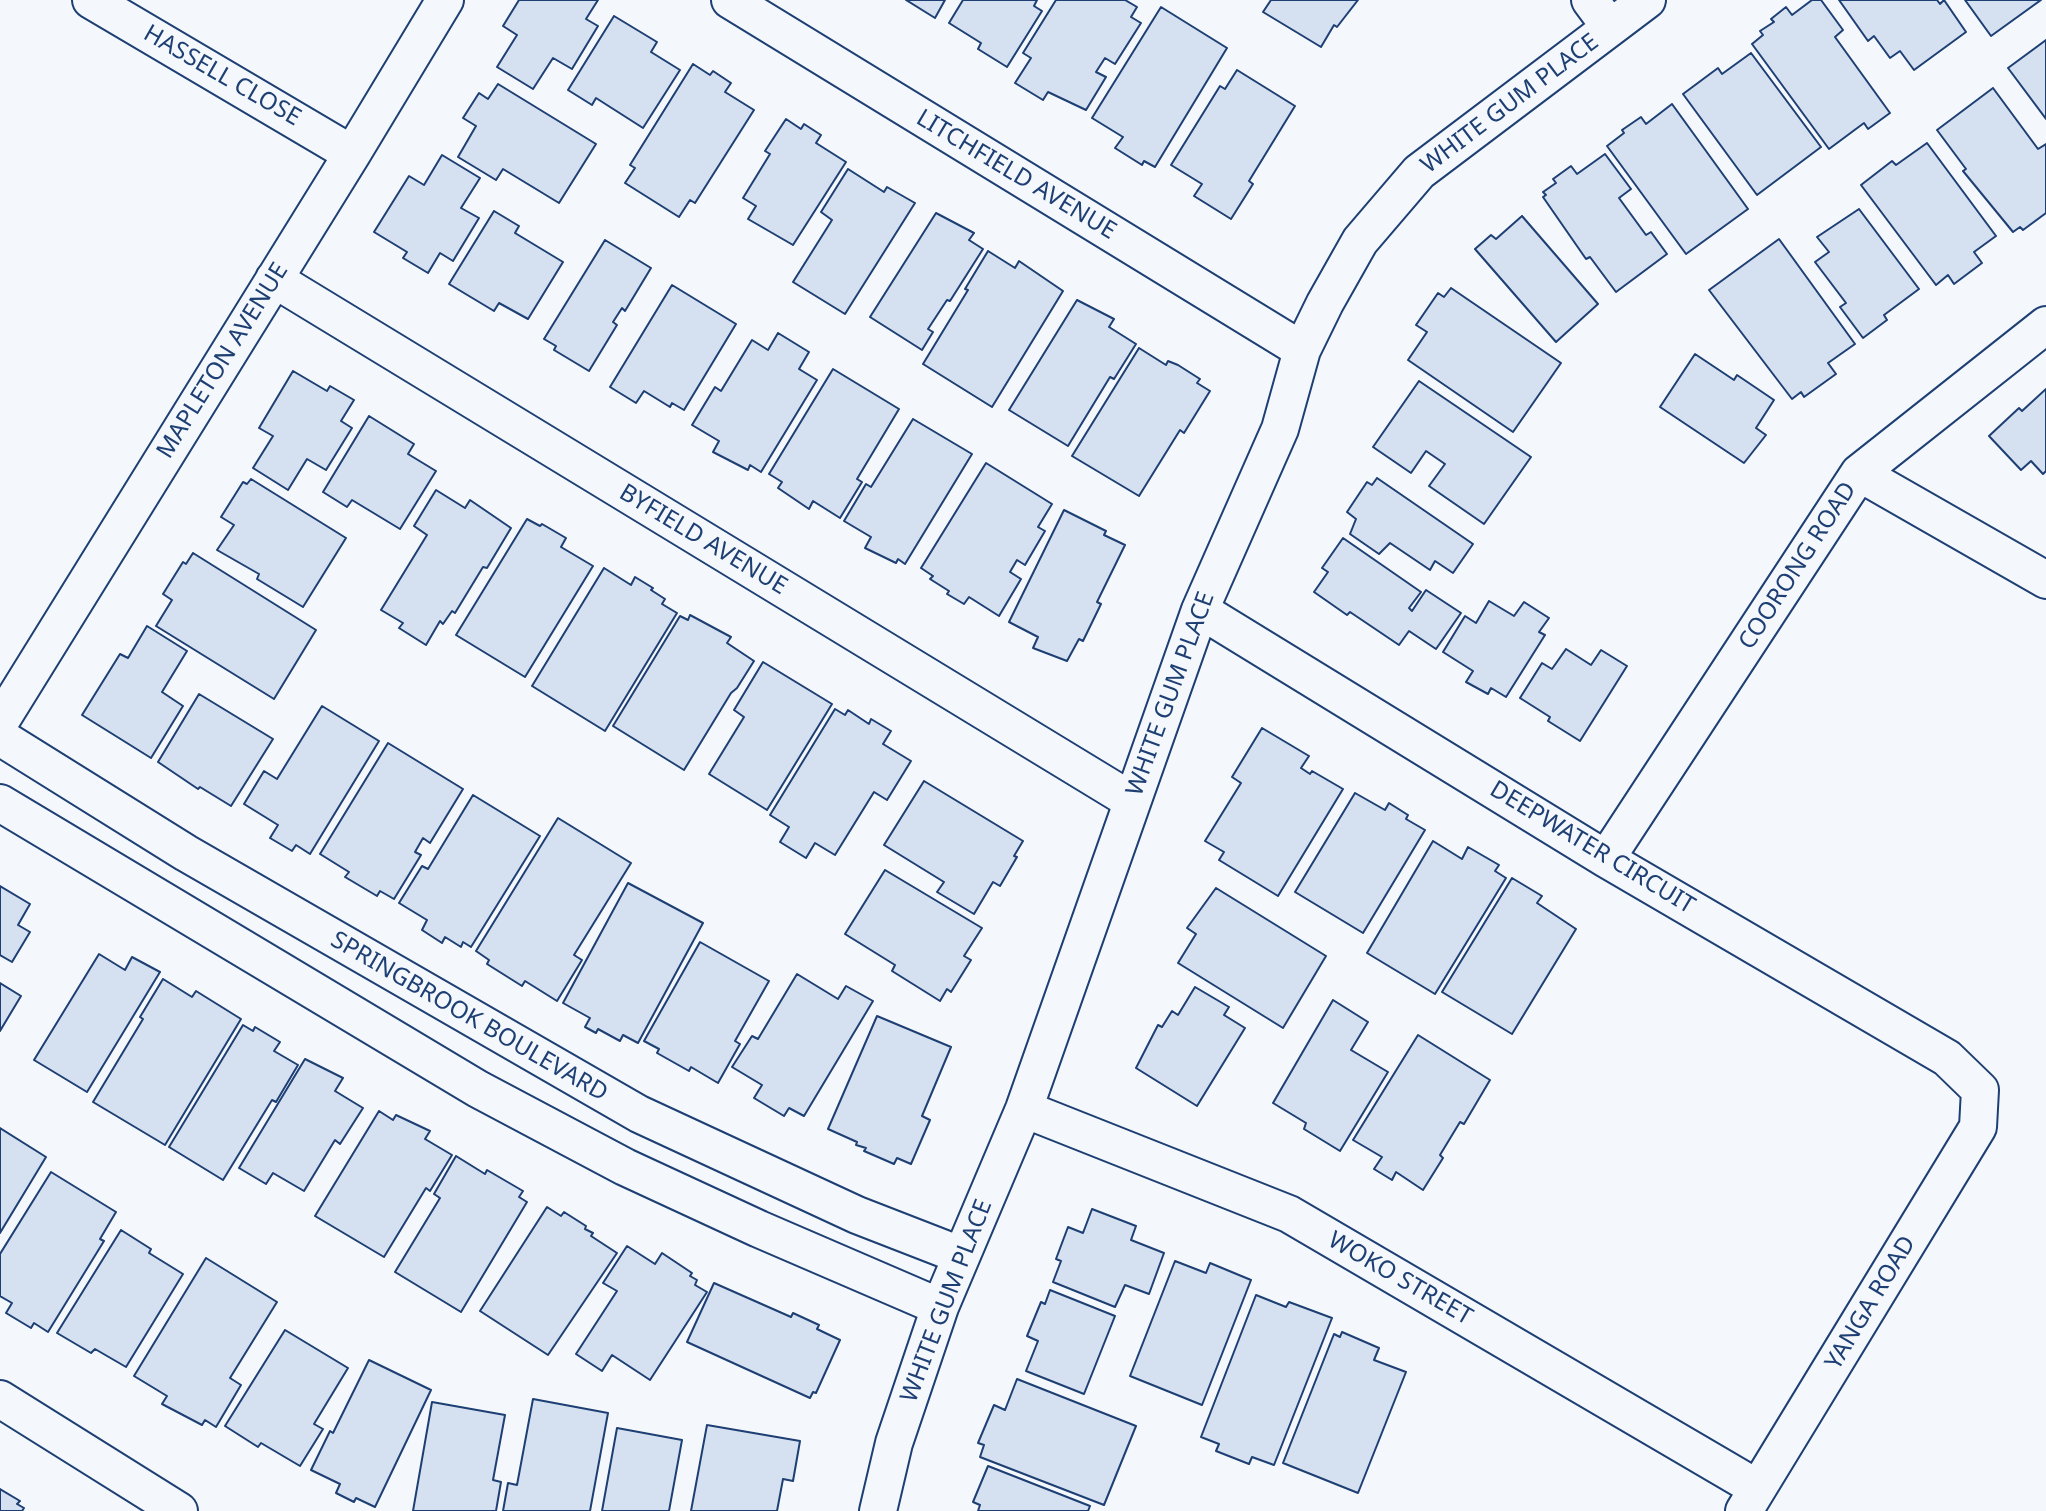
<!DOCTYPE html>
<style>
body{margin:0}
canvas{display:block;background:#f4f7fb}
</style>
<canvas width="2046" height="1511"></canvas>
<script>
const ctx = document.querySelector('canvas').getContext('2d');
ctx.lineJoin = 'round';
function paint(path, color) { ctx.fillStyle = color; ctx.fill(path, 'evenodd'); }
const toPath = rows => new Path2D(rows.map(r => 'M' + r).join(''));
function strokePath(path, color, width, dash) { ctx.strokeStyle = color; ctx.lineWidth = width; ctx.lineCap = dash ? 'butt' : 'round'; ctx.setLineDash(dash || []); ctx.stroke(path); }
function drawText(font, color, halo, rows, align = 'center') {
  ctx.font = font + ' "Noto Sans",sans-serif'; ctx.lineWidth = 6; ctx.setLineDash([]); ctx.textBaseline = 'middle'; ctx.strokeStyle = halo; ctx.fillStyle = color; for (const [text, x, y, turn = 0] of rows) {
    ctx.save(); ctx.translate(x, y); ctx.rotate((+turn || 0) * Math.PI / 180); ctx.textAlign = isNaN(turn) ? turn : align; if (halo) ctx.strokeText(text, 0, 0); ctx.fillText(text, 0, 0); ctx.restore();
  }
}
const building = toPath([
 [519,0,598,0,586,19,598,26,572,69,553,58,533,89,497,67,517,35,503,26,519,0],
 [906,0,945,0,935,18,906,0],
 [963,0,1037,0,1034,6,1042,11,1007,67,978,49,981,43,949,23,963,0],
 [1056,0,1125,0,1137,7,1131,17,1141,23,1115,64,1105,58,1096,72,1106,77,1086,110,1048,92,1043,100,1015,83,1031,58,1023,53,1056,0],
 [1271,0,1358,0,1337,27,1334,25,1321,47,1263,12,1271,0],
 [1812,0,1821,0,1843,30,1835,37,1890,113,1868,129,1864,123,1829,149,1752,44,1763,35,1760,31,1774,22,1771,19,1786,7,1792,15,1812,0],
 [1839,0,1937,0,1940,4,1944,0,1966,32,1914,70,1900,51,1890,58,1874,36,1868,41,1839,0],
 [1965,0,2041,0,1991,36,1965,0],
 [1161,7,1227,48,1155,167,1144,161,1142,165,1115,148,1123,137,1092,118,1161,7],
 [614,16,657,42,651,52,680,70,643,128,596,98,592,105,568,90,614,16],
 [2046,40,2046,119,2008,68,2046,40],
 [1751,53,1821,147,1757,195,1683,94,1718,68,1722,74,1751,53],
 [693,64,710,75,713,71,731,83,725,92,754,110,695,203,690,200,679,217,625,183,635,168,630,165,693,64],
 [1237,70,1295,106,1249,181,1253,184,1231,219,1194,196,1202,184,1171,165,1220,86,1225,89,1237,70],
 [498,84,596,144,559,203,503,169,496,180,458,157,476,126,463,118,479,93,488,99,498,84],
 [1993,88,2038,149,2046,144,2046,213,2023,230,2020,227,2013,232,1963,171,1966,169,1937,130,1993,88],
 [1672,104,1748,209,1686,254,1607,146,1624,133,1622,130,1641,117,1646,124,1672,104],
 [786,119,801,129,804,124,821,135,816,143,846,162,793,245,748,219,756,206,743,198,770,154,765,151,786,119],
 [1927,143,1996,236,1974,252,1982,263,1954,284,1948,275,1936,285,1861,185,1892,161,1896,165,1927,143],
 [1605,154,1631,189,1619,198,1646,235,1651,232,1667,254,1616,292,1590,257,1586,259,1543,197,1546,195,1543,192,1556,183,1553,179,1571,166,1577,174,1605,154],
 [442,155,480,178,461,208,479,218,453,261,440,253,428,273,403,258,407,252,374,232,409,176,424,185,442,155],
 [848,169,884,192,887,187,915,203,845,314,793,282,832,220,821,212,848,169],
 [1859,209,1919,289,1884,315,1887,320,1863,338,1840,307,1846,303,1815,262,1829,252,1817,237,1859,209],
 [494,211,519,226,515,233,563,262,528,319,499,303,494,311,449,284,494,211],
 [936,213,974,233,969,240,983,249,950,301,947,300,928,329,933,332,922,350,870,317,936,213],
 [1522,216,1598,304,1556,342,1475,249,1491,235,1496,239,1522,216],
 [1779,239,1855,344,1828,363,1836,374,1804,397,1801,392,1792,399,1709,290,1779,239],
 [605,240,651,268,625,311,622,308,613,322,617,325,589,371,554,350,556,346,544,339,605,240],
 [988,251,1015,268,1019,261,1063,291,992,407,923,364,968,290,965,289,988,251],
 [672,285,736,324,684,410,672,403,670,407,644,391,636,403,610,387,672,285],
 [1451,288,1561,363,1513,432,1408,360,1427,332,1416,325,1438,293,1444,297,1451,288],
 [1077,300,1114,319,1109,327,1136,344,1114,379,1110,377,1068,446,1009,410,1077,300],
 [778,333,809,352,799,369,817,380,761,472,750,465,748,470,713,452,719,441,692,425,715,387,721,391,752,340,768,350,778,333],
 [1139,348,1166,365,1168,361,1178,365,1200,379,1197,383,1210,391,1184,433,1180,430,1139,496,1072,456,1139,348],
 [1695,354,1734,380,1737,375,1774,400,1756,428,1766,435,1744,463,1660,407,1695,354],
 [833,369,899,409,857,479,862,482,840,518,813,501,809,509,778,488,782,482,769,474,833,369],
 [293,371,327,391,330,386,354,400,341,421,352,428,326,470,307,459,288,490,253,468,273,436,259,428,293,371],
 [1419,381,1531,457,1484,524,1429,486,1445,464,1426,451,1411,473,1373,447,1419,381],
 [2046,389,2046,471,2043,474,2031,461,2021,470,1989,436,2019,408,2022,411,2046,389],
 [369,416,414,444,408,454,436,471,400,529,352,500,347,507,323,492,369,416],
 [913,419,972,454,905,564,898,559,896,563,865,548,871,537,844,521,866,484,871,487,913,419],
 [986,463,1052,504,1038,527,1045,531,1025,565,1017,560,1010,572,1021,579,999,616,969,597,964,604,947,594,949,591,930,579,933,576,921,568,986,463],
 [1377,478,1473,544,1453,573,1435,561,1430,570,1390,543,1379,554,1350,534,1356,519,1347,512,1367,482,1372,485,1377,478],
 [251,479,346,538,303,607,257,579,259,574,217,550,234,525,221,517,243,482,247,484,251,479],
 [436,490,465,508,470,500,511,528,487,568,483,567,455,613,452,611,443,624,440,621,426,645,399,628,403,623,381,610,427,535,414,526,436,490],
 [1064,510,1106,531,1104,535,1125,545,1097,602,1101,604,1083,641,1079,639,1067,661,1033,648,1038,637,1009,622,1064,510],
 [527,519,540,526,542,524,566,538,561,547,593,566,525,677,456,635,527,519],
 [1343,538,1421,592,1409,608,1412,611,1426,590,1461,613,1436,649,1409,631,1399,645,1350,612,1347,615,1314,592,1328,572,1322,568,1343,538],
 [193,553,316,630,274,699,156,626,172,600,163,594,183,562,186,564,193,553],
 [604,568,631,585,635,577,653,588,651,590,665,599,662,604,677,613,605,731,532,686,604,568],
 [1489,601,1514,616,1524,602,1549,618,1539,632,1545,635,1506,697,1491,688,1488,694,1466,682,1473,671,1443,652,1465,616,1476,623,1489,601],
 [690,615,731,637,727,643,754,661,737,688,731,693,684,770,613,726,680,616,688,620,690,615],
 [147,626,187,651,162,692,183,706,151,758,82,715,120,654,128,658,147,626],
 [1566,649,1591,665,1601,650,1627,666,1580,741,1548,721,1550,717,1520,698,1542,663,1552,669,1566,649],
 [763,662,832,704,767,810,709,774,744,717,734,710,763,662],
 [199,694,273,739,231,806,200,787,198,789,158,762,199,694],
 [322,706,379,741,310,854,296,845,292,851,270,838,278,825,244,804,264,771,277,779,322,706],
 [835,709,845,715,848,710,869,724,871,719,891,731,883,744,911,761,887,800,874,792,835,855,815,843,806,858,780,842,789,827,770,815,835,709],
 [1262,728,1309,756,1301,768,1310,774,1312,771,1343,789,1278,896,1219,860,1224,852,1205,841,1241,783,1232,777,1262,728],
 [388,743,463,789,430,843,423,838,415,852,421,855,394,899,380,891,377,896,345,877,349,872,320,854,388,743],
 [924,781,1023,841,1014,856,1017,857,1000,886,993,882,974,914,937,892,944,882,884,845,924,781],
 [1355,793,1385,810,1389,803,1408,815,1406,819,1425,830,1363,933,1295,892,1355,793],
 [473,795,540,836,471,947,463,942,461,947,445,937,442,943,422,930,427,920,399,903,422,866,428,869,473,795],
 [558,818,631,863,574,955,582,960,557,1001,525,981,522,986,487,964,489,960,476,951,558,818],
 [1433,841,1462,859,1468,847,1499,865,1495,871,1506,878,1435,994,1367,953,1433,841],
 [885,870,982,928,964,956,971,960,951,992,947,989,940,1001,892,971,895,965,845,934,885,870],
 [1512,878,1542,896,1537,903,1576,929,1512,1034,1442,992,1512,878],
 [628,883,703,923,638,1043,623,1035,620,1041,598,1029,596,1033,585,1027,590,1018,563,1003,628,883],
 [0,886,30,904,18,925,30,932,12,962,0,955,0,886],
 [1216,888,1326,956,1283,1028,1178,963,1196,934,1187,928,1216,888],
 [700,942,769,981,735,1041,740,1044,718,1083,691,1067,689,1071,657,1053,659,1049,644,1041,700,942],
 [99,954,125,970,132,957,160,972,87,1092,34,1060,99,954],
 [797,974,838,999,846,986,873,1001,804,1116,789,1108,784,1116,754,1098,762,1085,732,1067,752,1036,758,1039,797,974],
 [163,979,192,997,196,991,241,1019,165,1145,93,1102,143,1019,140,1017,163,979],
 [0,983,21,996,0,1031,0,983],
 [1195,987,1229,1007,1224,1015,1245,1028,1197,1106,1136,1068,1158,1025,1162,1027,1172,1011,1178,1015,1195,987],
 [1333,1000,1368,1022,1351,1050,1388,1072,1340,1151,1304,1129,1306,1123,1273,1103,1333,1000],
 [877,1016,951,1047,922,1116,930,1120,911,1164,897,1158,894,1164,864,1151,866,1148,856,1145,857,1142,828,1129,877,1016],
 [243,1025,253,1031,255,1027,280,1042,274,1051,298,1065,276,1102,272,1100,223,1180,169,1147,243,1025],
 [1418,1035,1490,1080,1464,1124,1460,1122,1440,1155,1443,1158,1423,1190,1396,1172,1392,1180,1374,1169,1382,1157,1353,1140,1418,1035],
 [305,1059,343,1078,335,1091,363,1108,340,1144,335,1140,304,1191,273,1173,266,1184,239,1168,305,1059],
 [379,1111,393,1120,396,1115,430,1131,425,1139,452,1155,430,1191,426,1188,384,1257,315,1216,379,1111],
 [0,1128,46,1157,0,1233,0,1128],
 [456,1156,485,1174,487,1170,523,1191,519,1197,527,1202,461,1312,395,1272,440,1198,434,1194,456,1156],
 [51,1172,116,1212,100,1239,104,1241,48,1332,34,1323,31,1328,6,1313,12,1303,0,1296,0,1254,51,1172],
 [547,1207,561,1216,564,1212,586,1226,585,1229,593,1233,591,1236,617,1253,548,1355,480,1311,547,1207],
 [1092,1209,1136,1226,1131,1240,1164,1253,1149,1294,1125,1285,1115,1307,1053,1282,1061,1261,1056,1259,1068,1227,1083,1233,1092,1209],
 [121,1230,151,1249,149,1253,183,1274,126,1367,95,1349,91,1353,57,1333,121,1230],
 [627,1246,655,1264,662,1253,692,1273,690,1276,697,1280,695,1285,707,1292,650,1380,612,1355,602,1371,576,1354,617,1291,603,1283,627,1246],
 [206,1258,277,1302,230,1378,241,1385,216,1427,205,1420,202,1425,162,1404,167,1396,134,1376,206,1258],
 [1175,1261,1206,1273,1210,1263,1251,1280,1202,1405,1130,1376,1175,1261],
 [714,1283,791,1317,793,1313,819,1325,817,1329,840,1340,816,1393,813,1392,810,1398,687,1342,714,1283],
 [1050,1290,1115,1316,1084,1394,1026,1371,1038,1341,1027,1336,1041,1302,1045,1304,1050,1290],
 [1256,1295,1286,1307,1289,1302,1332,1318,1274,1465,1252,1457,1249,1464,1216,1451,1219,1444,1201,1437,1256,1295],
 [285,1330,348,1368,314,1424,323,1429,300,1466,261,1443,258,1447,225,1426,285,1330],
 [1342,1332,1379,1348,1374,1360,1406,1372,1358,1493,1283,1463,1334,1334,1340,1337,1342,1332],
 [369,1360,431,1390,375,1507,356,1498,354,1502,336,1493,340,1484,311,1470,330,1431,333,1433,369,1360],
 [1017,1379,1136,1426,1104,1505,980,1457,984,1445,978,1443,994,1405,1005,1410,1017,1379],
 [533,1399,608,1413,590,1511,503,1511,508,1483,517,1485,533,1399],
 [432,1402,505,1415,493,1480,501,1482,496,1511,413,1511,432,1402],
 [707,1425,800,1441,793,1481,783,1479,777,1511,691,1511,707,1425],
 [617,1428,682,1440,669,1511,602,1511,617,1428],
 [988,1466,1090,1506,1088,1511,978,1511,980,1505,973,1502,988,1466],
 [0,1489,20,1501,17,1504,24,1508,22,1511,0,1511,0,1489]
]);
const street = toPath([
 [91,0,352,154],
 [730,0,1302,350],
 [1590,0,1610,27],
 [274,279,1132,801],
 [1859,473,2046,580],
 [1200,610,1606,859,1947,1058,1980,1090,1978,1127,1744,1511],
 [0,722,352,154,445,0],
 [0,737,186,853,639,1114,857,1215,960,1255],
 [0,803,478,1089,625,1167,759,1229,940,1307],
 [1606,859,1859,473,2046,325],
 [1024,1109,1289,1214,1757,1488],
 [0,1399,179,1511],
 [878,1511,894,1443,940,1307,1024,1109,1200,610,1280,429,1302,350,1325,303,1360,241,1419,172,1647,0]
]);
const streetNames = [
 ["HASSELL CLOSE",222,76,30],
 ["WHITE GUM PLACE",1510,104,-37],
 ["LITCHFIELD AVENUE",1016,175,31],
 ["MAPLETON AVENUE",223,361,-58],
 ["BYFIELD AVENUE",703,540,31],
 ["COORONG ROAD",1798,566,-57],
 ["WHITE GUM PLACE",1171,694,-70],
 ["DEEPWATER CIRCUIT",1592,848,31],
 ["SPRINGBROOK BOULEVARD",469,1017,30],
 ["WOKO STREET",1400,1279,30],
 ["WHITE GUM PLACE",947,1301,-69],
 ["YANGA ROAD",1871,1303,-59]
];
paint(building, '#d5e0f0');
strokePath(building, '#1d3f73', 2);
strokePath(street, '#1d3f73', 40);
strokePath(street, '#f4f7fb', 36);
drawText('24px', '#1d3f73', '#f4f7fb', streetNames);
</script>
